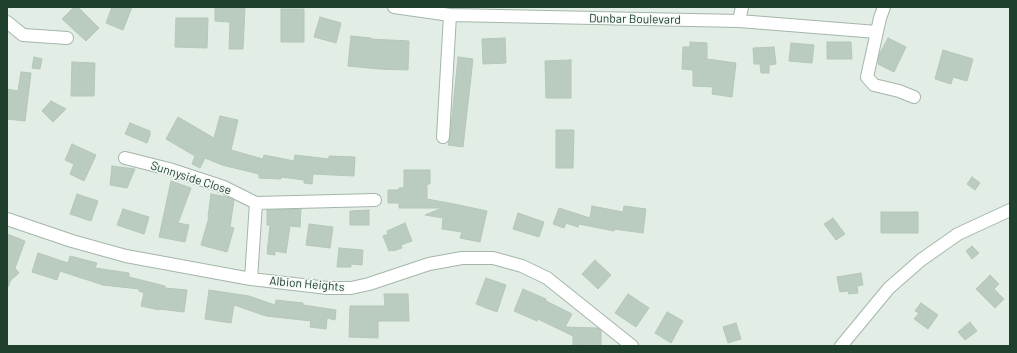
<!DOCTYPE html>
<style>
body{margin:0}
#map{position:relative;width:1017px;height:353px;overflow:hidden;background:#e2ede5;font-family:Barlow,sans-serif}
canvas{display:block}
.frame{position:absolute;inset:0;border:8px solid #20402e;pointer-events:none}
</style>
<div id="map">
<canvas width="1017" height="353"></canvas>
<div class="frame"></div>
</div>
<script>
const ctx = document.querySelector('canvas').getContext('2d');
ctx.lineJoin = 'round';
function paint(path, color) { ctx.fillStyle = color; ctx.fill(path, 'evenodd'); }
const toPath = rows => new Path2D(rows.map(r => 'M' + r).join(''));
function strokePath(path, color, width, dash) { ctx.strokeStyle = color; ctx.lineWidth = width; ctx.lineCap = dash ? 'butt' : 'round'; ctx.setLineDash(dash || []); ctx.stroke(path); }
function drawText(font, color, halo, rows, align = 'center') {
  ctx.font = font + ' Barlow,sans-serif'; ctx.lineWidth = 3; ctx.setLineDash([]); ctx.textBaseline = 'middle'; ctx.strokeStyle = halo; ctx.fillStyle = color; for (const [text, x, y, turn = 0] of rows) {
    ctx.save(); ctx.translate(x, y); ctx.rotate((+turn || 0) * Math.PI / 180); ctx.textAlign = isNaN(turn) ? turn : align; if (halo) ctx.strokeText(text, 0, 0); ctx.fillText(text, 0, 0); ctx.restore();
  }
}
const building = toPath([
 [74,7,78,7,99,28,86,41,62,19,74,7],
 [112,7,132,7,123,30,106,23,112,7],
 [215,7,245,7,243,49,229,49,230,22,215,21,215,7],
 [281,9,304,9,304,42,281,42,281,9],
 [320,17,341,23,336,43,314,37,320,17],
 [176,18,208,18,207,48,175,47,176,18],
 [351,36,371,38,371,39,409,41,408,70,379,69,348,66,351,36],
 [505,38,506,63,483,64,482,39,505,38],
 [888,38,906,47,894,72,878,64,879,55,888,38],
 [690,42,707,43,707,59,736,63,732,97,712,94,713,87,693,86,693,70,682,69,683,47,690,47,690,42],
 [827,42,851,42,852,59,827,59,827,42],
 [791,43,814,45,812,63,789,61,791,43],
 [774,47,776,64,769,65,769,73,761,73,760,64,754,64,753,48,774,47],
 [943,50,973,59,967,81,953,77,951,84,935,79,943,50],
 [34,57,42,59,40,69,32,68,34,57],
 [458,57,473,59,463,147,448,145,450,137,458,57],
 [571,60,571,98,546,98,545,61,571,60],
 [72,62,95,63,94,96,71,96,72,62],
 [21,72,31,73,25,121,7,119,7,89,18,91,21,72],
 [51,101,66,109,53,122,42,111,51,101],
 [220,116,238,120,231,150,263,159,264,155,294,161,295,155,329,159,329,156,355,157,354,176,313,174,312,184,304,183,304,180,281,177,281,179,259,178,259,174,222,165,205,158,200,168,192,164,195,156,166,139,178,117,214,138,220,116],
 [130,123,150,131,150,135,147,143,125,134,130,123],
 [556,130,574,130,573,168,556,168,556,130],
 [72,144,96,155,84,181,70,174,74,164,65,160,72,144],
 [112,166,135,169,127,188,110,185,112,166],
 [404,170,430,170,430,184,427,184,427,199,454,204,487,211,480,242,460,238,462,232,442,229,443,218,425,215,442,208,399,208,399,203,388,203,388,190,399,190,399,188,404,188,404,170],
 [972,177,980,183,975,190,967,184,972,177],
 [171,181,191,188,178,223,189,225,185,242,159,237,171,181],
 [77,194,98,201,91,221,70,214,77,194],
 [211,194,227,197,234,200,230,227,234,228,227,252,201,245,209,217,208,217,211,194],
 [592,206,623,212,624,206,646,209,643,233,614,229,614,231,579,224,578,227,566,223,564,228,553,224,559,208,590,218,592,206],
 [123,209,149,217,144,234,117,225,123,209],
 [301,209,300,227,290,226,286,253,275,251,275,255,267,254,270,225,267,225,267,210,301,209],
 [369,210,369,225,350,225,350,211,369,210],
 [881,212,918,212,918,233,881,233,881,212],
 [518,213,544,222,539,237,513,229,518,213],
 [833,218,845,234,836,240,824,224,833,218],
 [405,223,412,241,401,245,402,248,393,251,392,250,389,251,383,236,388,234,387,231,405,223],
 [309,224,333,227,330,248,306,245,309,224],
 [7,234,25,241,15,268,19,273,11,280,8,287,7,234],
 [972,246,979,253,972,259,966,251,972,246],
 [339,248,363,250,362,265,351,264,351,267,337,267,339,248],
 [38,253,68,263,70,256,97,263,95,268,129,273,129,277,165,286,165,288,187,290,184,312,159,309,159,310,141,306,144,293,139,291,139,289,103,285,60,271,57,280,32,272,38,253],
 [595,260,611,275,598,289,582,274,595,260],
 [861,273,863,285,857,286,858,293,849,294,848,291,840,292,837,277,861,273],
 [990,275,999,284,994,289,1004,299,995,308,976,289,990,275],
 [486,278,506,285,497,312,476,304,486,278],
 [523,289,546,299,546,301,572,314,565,327,598,328,601,331,601,346,573,345,573,336,538,319,537,321,514,311,523,289],
 [209,290,249,296,275,305,276,300,303,303,303,305,336,310,335,320,327,318,326,329,310,327,311,321,266,316,234,305,231,323,205,319,209,290],
 [384,294,408,294,409,321,378,321,378,338,349,337,350,306,385,306,384,294],
 [628,294,649,308,636,327,615,313,628,294],
 [921,303,938,315,928,329,914,319,919,313,915,311,921,303],
 [667,312,683,321,671,343,655,333,667,312],
 [970,322,977,331,965,340,958,332,970,322],
 [736,323,741,339,728,343,723,327,736,323]
]);
const minor = toPath([
 [394,7,450,15,739,21,877,32],
 [884,7,880,18,867,77,874,85,899,91,914,97],
 [739,21,742,7],
 [7,22,23,35,67,38],
 [443,137,450,15],
 [125,158,169,169,224,187,256,203],
 [7,219,72,241,126,256,251,279,328,288,351,288,369,284,429,264,462,258,493,258,522,266,547,278,632,346],
 [251,279,256,203,375,200],
 [841,346,889,288,921,260,958,234,1010,210]
]);
const streetNames = [
 ["Dunbar Boulevard",635,19,1],
 ["Sunnyside Close",191,178,18],
 ["Albion Heights",307,284,5]
];
paint(building, '#bacbbf');
strokePath(building, '#b4c7b9', 1);
strokePath(minor, '#a4b6aa', 14);
strokePath(minor, '#fff', 12);
drawText('12px', '#20402e', '#f3f9f4', streetNames);
</script>
